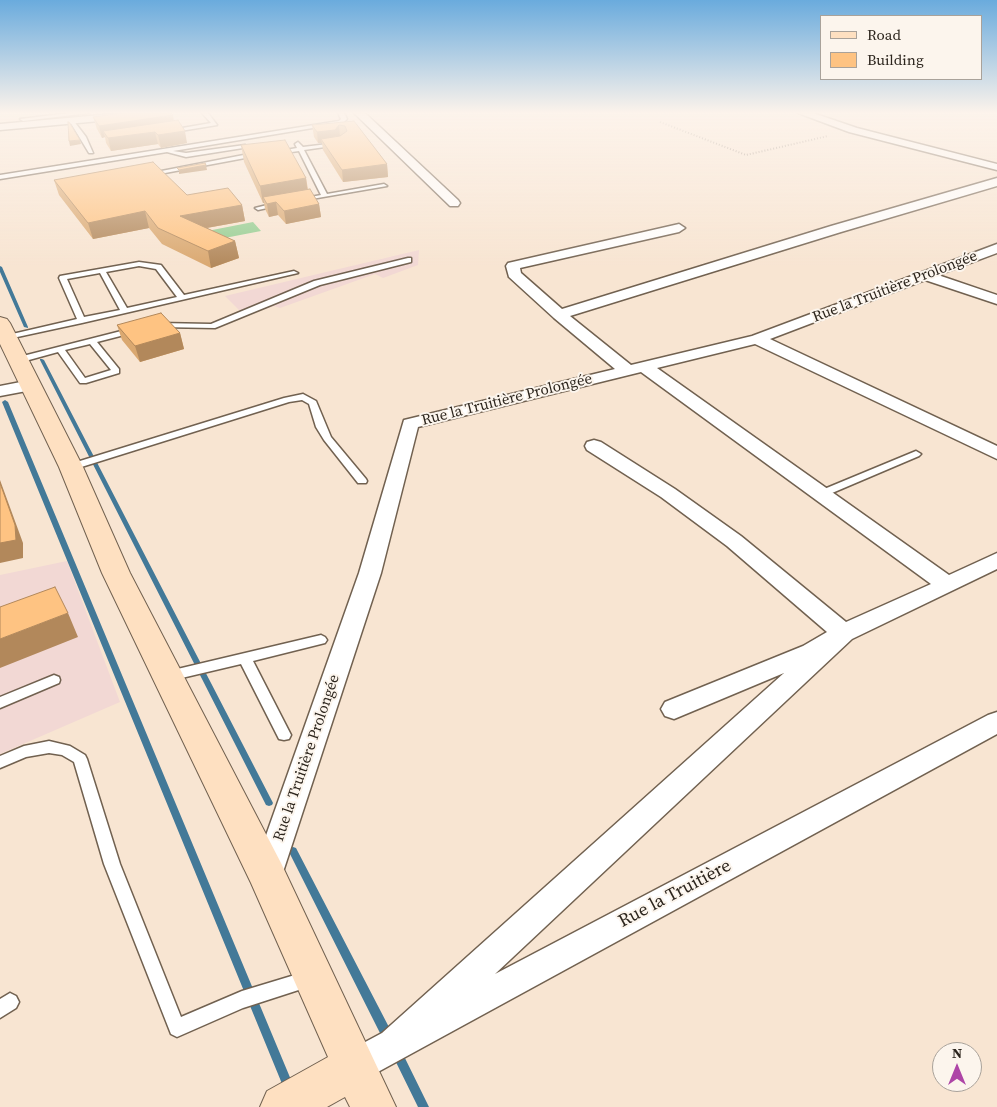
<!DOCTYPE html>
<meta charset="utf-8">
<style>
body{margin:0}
#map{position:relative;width:997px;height:1107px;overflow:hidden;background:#f8e5d2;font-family:"Source Serif 4",serif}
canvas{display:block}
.legend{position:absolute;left:820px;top:15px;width:162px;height:65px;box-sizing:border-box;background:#fcf5ed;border:1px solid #a9a29a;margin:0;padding:6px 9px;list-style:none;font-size:15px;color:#2c251d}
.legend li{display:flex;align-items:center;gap:10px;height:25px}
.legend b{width:25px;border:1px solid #a9a29a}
.north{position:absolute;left:932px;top:1042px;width:50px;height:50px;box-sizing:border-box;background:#fcf5ed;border:1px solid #a9a29a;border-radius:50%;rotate:0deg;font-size:14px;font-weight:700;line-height:20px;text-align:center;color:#2c251d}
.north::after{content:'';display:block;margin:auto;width:18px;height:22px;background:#ae45a7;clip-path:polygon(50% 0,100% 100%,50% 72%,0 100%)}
</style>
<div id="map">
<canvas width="997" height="1107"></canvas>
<ul class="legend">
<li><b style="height:6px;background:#fee0c1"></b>Road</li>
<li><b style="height:14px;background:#fec382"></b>Building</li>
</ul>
<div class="north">N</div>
</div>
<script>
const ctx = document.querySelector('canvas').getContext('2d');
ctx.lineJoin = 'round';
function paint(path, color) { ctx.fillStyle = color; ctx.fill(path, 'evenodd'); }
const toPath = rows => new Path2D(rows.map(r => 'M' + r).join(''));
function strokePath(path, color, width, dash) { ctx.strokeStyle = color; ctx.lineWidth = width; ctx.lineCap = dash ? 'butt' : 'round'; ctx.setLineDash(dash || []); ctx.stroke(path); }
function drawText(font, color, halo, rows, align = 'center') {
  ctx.font = font + ' "Source Serif 4",serif'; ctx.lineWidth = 4; ctx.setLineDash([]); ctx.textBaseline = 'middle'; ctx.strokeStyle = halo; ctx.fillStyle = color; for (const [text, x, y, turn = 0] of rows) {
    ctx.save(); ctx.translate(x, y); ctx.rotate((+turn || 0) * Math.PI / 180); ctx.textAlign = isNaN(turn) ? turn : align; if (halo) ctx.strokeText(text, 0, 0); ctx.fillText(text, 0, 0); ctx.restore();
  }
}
const industrial = toPath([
 [419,250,418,265,383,278,375,274,280,308,274,306,245,316,225,296],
 [67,561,120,702,0,754,0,575]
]);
const green = toPath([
 [253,222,261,231,209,241,202,232]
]);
const stream = toPath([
 [0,266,2,267,28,327,28,328,24,327,0,272,0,266],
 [40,359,42,359,44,360,272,801,273,803,272,805,269,806,266,805,40,360,40,359],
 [5,400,8,402,294,1087,293,1091,289,1092,285,1091,2,402,5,400],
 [293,847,296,848,392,1033,393,1037,392,1041,388,1042,384,1041,290,854,289,851,290,848,293,847],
 [396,1047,400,1048,429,1107,418,1107,391,1052,392,1048,396,1047]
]);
const path = toPath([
 [660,122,746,155,828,136]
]);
const lane = toPath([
 [70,113,89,113,23,121,20,119,70,113],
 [202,113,208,113,217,125,168,133,165,131,211,123,202,113],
 [338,113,344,113,347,119,343,123,173,151,186,153,245,145,243,148,186,157,167,152,0,179,0,175,339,121,341,119,338,113],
 [69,120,73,120,86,137,93,153,89,153,69,120],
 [298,142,303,147,336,143,339,145,304,150,327,194,384,184,387,186,300,201,300,199,321,195,299,151,277,154,274,152,297,148,295,144,298,142],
 [259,152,261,155,149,176,146,174,259,152],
 [279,202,281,203,281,205,258,210,255,208,279,202],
 [408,258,411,258,411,262,320,285,215,328,159,327,155,325,159,323,211,324,314,281,408,258],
 [139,262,161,265,184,295,294,271,298,273,82,323,8,339,4,337,8,335,77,319,59,278,60,276,139,262],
 [139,266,156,269,177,297,127,308,106,272,139,266],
 [100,273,120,310,84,317,67,279,100,273],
 [133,328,136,328,136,332,97,342,119,369,119,373,86,383,80,383,58,352,18,363,14,360,15,358,133,328],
 [90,344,111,370,85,378,65,350,90,344],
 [303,394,316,401,331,437,366,479,367,481,366,483,358,483,324,440,316,427,309,404,302,400,289,402,75,469,67,469,66,467,67,465,284,398,303,394],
 [916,451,921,454,919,456,825,496,821,497,816,494,817,492,916,451],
 [321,635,325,637,327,640,325,643,253,661,291,735,289,739,284,740,279,739,241,664,169,681,164,679,163,676,164,673,169,671,321,635],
 [54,675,59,677,60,680,59,683,0,708,0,697,54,675],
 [49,741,70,746,85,755,87,759,120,864,181,1017,242,991,308,971,314,973,317,979,314,985,243,1008,177,1037,171,1034,104,864,74,762,62,755,49,753,26,757,0,768,0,756,24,746,49,741],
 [10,993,16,996,19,1002,16,1008,0,1018,0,999,10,993]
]);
const street = toPath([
 [123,113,160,113,155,116,0,130,0,124,123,113],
 [354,113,365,113,458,200,460,203,458,206,450,206,354,113],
 [798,113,813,113,857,128,997,164,997,170,849,132,798,113],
 [997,178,997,186,841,232,570,316,631,365,752,336,997,244,997,253,938,275,997,295,997,304,925,280,770,339,997,446,997,459,755,344,657,368,949,575,997,553,997,569,852,639,495,974,988,715,997,712,997,734,365,1079,353,1084,341,1079,336,1067,341,1055,382,1033,784,673,674,719,665,716,661,709,665,702,803,646,827,632,727,546,661,497,587,450,585,446,587,442,594,440,601,442,675,489,741,536,846,622,931,584,641,372,418,427,381,573,282,875,277,885,267,888,257,885,252,875,359,573,404,420,615,369,554,318,509,277,506,266,508,263,679,224,685,228,679,232,520,268,521,273,562,309,831,226,997,178],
 [31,380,37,381,39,385,37,389,0,396,0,386,31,380]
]);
const secondary = toPath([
 [0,317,7,319,10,323,83,467,130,573,281,863,396,1107,350,1107,345,1097,327,1107,260,1107,267,1091,328,1057,251,883,102,573,59,467,0,344,0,317]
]);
const wall = toPath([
 [93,117,174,121,187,143,161,148,158,144,111,151,106,143,105,137,102,138,97,129],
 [354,121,387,164,388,177,343,182,323,150,322,143,318,143,314,137,312,125],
 [241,145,306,178,308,189,319,204,321,217,286,224,278,215,269,217,265,209,264,203,263,203,244,162],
 [54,180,187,195,242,205,245,221,207,228,235,241,239,258,211,268,162,244,149,228,93,239,59,195],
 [117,325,180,333,184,349,140,362,122,340]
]);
const shadedWall = toPath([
 [173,115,175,127,103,131,105,137,102,138,99,126],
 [339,125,340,136,321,139,322,143,318,143,317,132],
 [185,131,187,143,161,148,158,135],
 [155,132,158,144,111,151,108,138],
 [80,140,81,144,70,146,69,141],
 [387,164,388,177,343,182,342,170],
 [206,165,207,170,179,174,179,170],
 [306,178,308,195,263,197,264,203,263,203,260,186],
 [276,202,278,215,269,217,267,204],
 [319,204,321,217,286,224,284,211],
 [242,205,245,221,184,232,180,216],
 [145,211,149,228,93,239,88,223],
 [235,241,239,258,211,268,208,251],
 [180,333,184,349,140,362,135,346],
 [0,480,23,543,23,558,0,563],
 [68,613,78,637,0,668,0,639]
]);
const building = toPath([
 [122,113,171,113,173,115,99,126,93,117,122,113],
 [178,120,185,131,158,135,155,132,108,138,103,131,178,120],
 [354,121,387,164,342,170,321,139,340,136,347,131,345,126,339,125,335,130,317,132,312,125,354,121],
 [68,122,69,122,80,140,69,141,68,122],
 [285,140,306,178,260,186,241,145,285,140],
 [153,162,187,195,228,188,242,205,180,216,235,241,208,251,158,228,145,211,88,223,54,180,153,162],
 [205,163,206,165,179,170,177,168,205,163],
 [310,189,319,204,284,211,276,202,267,204,263,197,310,189],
 [161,313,180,333,135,346,117,325,161,313],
 [0,483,15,525,16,540,0,543,0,483],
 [55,587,68,613,0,639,0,607,55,587]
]);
const streetNames = [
 ["Rue la Truitière Prolongée",895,287,-21],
 ["Rue la Truitière Prolongée",507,400,-14],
 ["Rue la Truitière Prolongée",307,758,-71]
];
const nearStreetnames = [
 ["Rue la Truitière",675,894,-28]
];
paint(industrial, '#f2d8d4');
paint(green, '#93cd90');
paint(stream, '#437998');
strokePath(lane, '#716150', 3);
strokePath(street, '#716150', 3);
strokePath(secondary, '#716150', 2);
strokePath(path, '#95887a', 2, [1, 2]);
paint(lane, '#fff');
paint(street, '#fff');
paint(secondary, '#fee0c1');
paint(wall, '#daa870');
paint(shadedWall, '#b2885b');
paint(building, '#fec382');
strokePath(building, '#b2885b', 1);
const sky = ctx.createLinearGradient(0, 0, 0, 268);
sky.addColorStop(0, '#6aabdd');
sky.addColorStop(0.42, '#fcf3eb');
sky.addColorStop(1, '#fcf3eb00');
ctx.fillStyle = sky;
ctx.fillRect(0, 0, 997, 268);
drawText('15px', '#2c251d', '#fcf5ed', streetNames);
drawText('18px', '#2c251d', '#fcf5ed', nearStreetnames);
</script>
